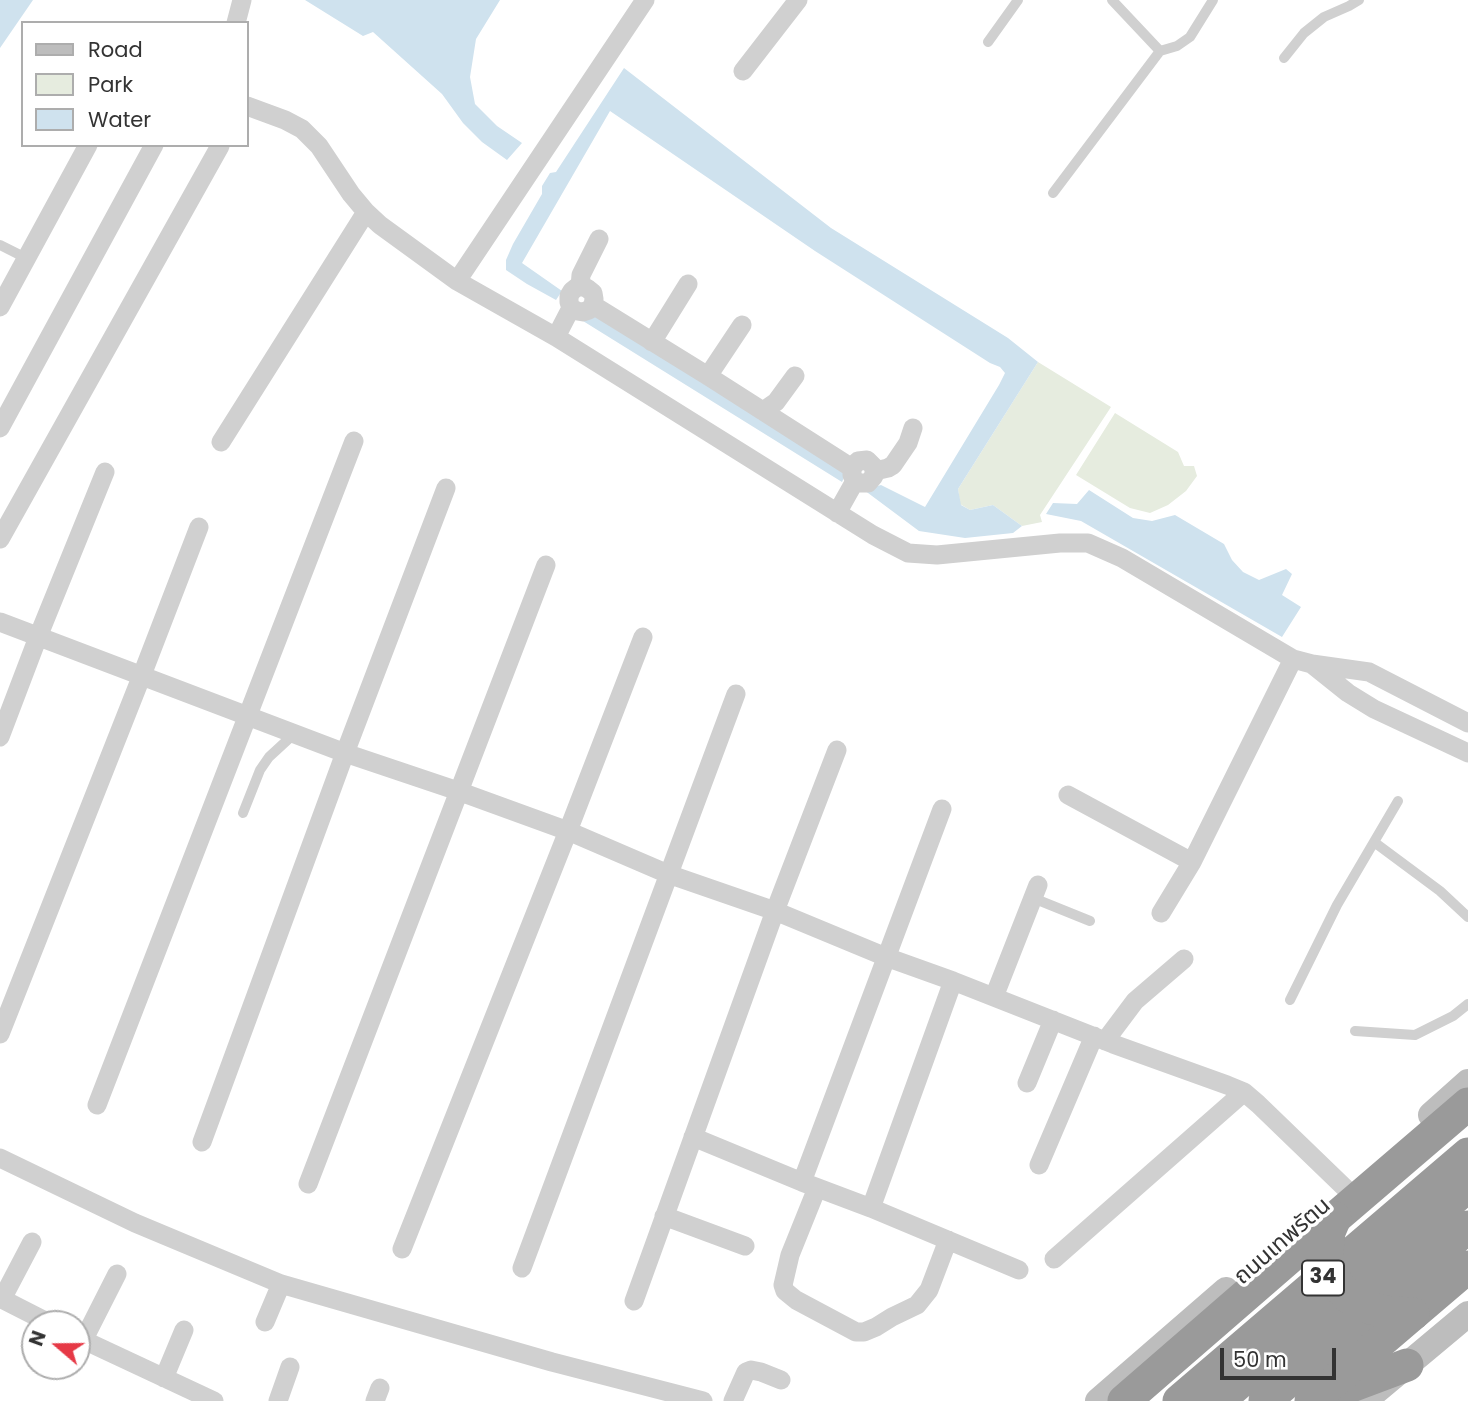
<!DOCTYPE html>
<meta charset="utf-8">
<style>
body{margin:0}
#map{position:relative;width:1468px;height:1401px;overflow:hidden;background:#fff;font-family:Poppins,sans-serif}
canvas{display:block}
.legend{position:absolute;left:21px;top:21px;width:228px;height:126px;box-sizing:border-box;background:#fff;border:2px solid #adadad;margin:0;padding:9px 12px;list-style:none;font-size:21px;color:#333}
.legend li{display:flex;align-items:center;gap:14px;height:35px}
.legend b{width:35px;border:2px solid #adadad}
.north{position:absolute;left:21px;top:1310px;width:70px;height:70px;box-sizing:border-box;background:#fff;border:2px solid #adadad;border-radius:50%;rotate:290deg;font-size:19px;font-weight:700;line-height:28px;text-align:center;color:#333}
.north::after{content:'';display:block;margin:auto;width:24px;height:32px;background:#e63946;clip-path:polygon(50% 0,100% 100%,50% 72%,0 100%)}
.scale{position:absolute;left:1220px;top:1348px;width:116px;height:32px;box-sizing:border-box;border:4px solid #333;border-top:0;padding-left:9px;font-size:21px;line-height:24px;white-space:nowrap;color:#333;-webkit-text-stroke:5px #fff;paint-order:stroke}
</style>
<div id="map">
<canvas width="1468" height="1401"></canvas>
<ul class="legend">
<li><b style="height:9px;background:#bdbdbd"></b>Road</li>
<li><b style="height:19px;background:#e6ecdf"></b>Park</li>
<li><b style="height:19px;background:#cfe2ee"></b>Water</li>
</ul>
<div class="north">N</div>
<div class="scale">50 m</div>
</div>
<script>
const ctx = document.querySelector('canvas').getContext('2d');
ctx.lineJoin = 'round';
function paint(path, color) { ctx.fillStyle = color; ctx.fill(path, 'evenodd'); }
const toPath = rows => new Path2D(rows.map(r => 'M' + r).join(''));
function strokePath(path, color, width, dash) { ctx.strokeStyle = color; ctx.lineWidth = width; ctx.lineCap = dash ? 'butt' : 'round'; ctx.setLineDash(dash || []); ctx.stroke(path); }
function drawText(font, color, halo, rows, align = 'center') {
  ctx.font = font + ' Poppins,"Noto Sans Thai",sans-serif'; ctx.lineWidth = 7; ctx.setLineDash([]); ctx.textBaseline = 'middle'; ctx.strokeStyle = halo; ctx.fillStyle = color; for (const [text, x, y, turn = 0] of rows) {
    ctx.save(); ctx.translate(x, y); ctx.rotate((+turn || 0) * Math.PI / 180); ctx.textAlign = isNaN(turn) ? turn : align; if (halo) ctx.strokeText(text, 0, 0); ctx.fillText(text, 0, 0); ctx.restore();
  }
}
const green = toPath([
 [1038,362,1111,407,1040,515,1042,522,1022,526,993,505,970,510,960,504,958,489],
 [1115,413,1178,452,1184,466,1194,466,1197,476,1186,491,1168,505,1150,513,1130,508,1076,475]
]);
const water = toPath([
 [0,0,33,0,0,48],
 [305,0,500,0,476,39,470,77,475,104,497,126,522,143,507,160,482,142,463,123,442,94,373,32,363,36],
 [624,68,831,228,1008,338,1038,362,958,489,961,505,970,510,993,505,1022,526,1013,533,965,538,919,531,864,490,881,485,925,507,999,385,1005,373,1000,367,990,363,815,251,610,111,522,263,562,291,556,300,527,284,506,270,506,260,513,244,542,194,542,186,550,173,556,172],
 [589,311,847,471,842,482,583,321],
 [1089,490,1133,518,1152,521,1175,515,1224,544,1232,560,1243,572,1259,580,1286,569,1292,574,1282,595,1301,607,1282,637,1081,521,1046,514,1053,503,1077,504]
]);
const lane = toPath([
 [1112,0,1160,51],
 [988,42,1018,0],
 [1284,58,1304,33,1324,17,1349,6,1359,0],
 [1053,193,1160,51,1177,46,1190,37,1213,0],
 [0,245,26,258],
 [243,813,260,770,269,757,294,734],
 [1374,842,1440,891,1468,917],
 [1033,898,1090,921],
 [1290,1000,1337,905,1398,801],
 [1355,1031,1415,1035,1453,1016,1468,1004]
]);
const street = toPath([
 [236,23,242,0],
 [743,71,798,0],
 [247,106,285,120,302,129,319,146,351,194,366,212,380,225,457,281,556,337,873,535,908,553,937,555,1060,543,1088,543,1122,558,1293,659,1312,664,1369,672,1468,723],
 [457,281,645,0],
 [580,287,581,275,599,239],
 [593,305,708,376,852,468,852,475,855,481,859,483,868,483,874,476,874,467,867,460,858,461,852,468],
 [0,307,88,145],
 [556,337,571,308,569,302,569,296,572,291,577,287,583,286,588,289,593,293,594,299,593,305,589,310,583,312,577,311,571,308],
 [652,342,688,284],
 [708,376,742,325],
 [763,411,776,402,795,376],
 [0,428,154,145],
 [221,442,366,212],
 [875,471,888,468,893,465,908,443,913,428],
 [837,513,855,481],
 [0,539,220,146],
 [0,622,345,753,458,791,568,831,668,874,775,911,886,957,953,981,1113,1044,1227,1085,1244,1092,1258,1104,1345,1188],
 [1313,665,1348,693,1374,709,1468,753],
 [0,737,38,637,105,472],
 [1068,795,1192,862],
 [1161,913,1192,862,1293,659],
 [994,997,1038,885],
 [0,1034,142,675,199,527],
 [1105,1041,1135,1001,1184,959],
 [1027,1083,1053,1020],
 [97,1105,354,441],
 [693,1137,802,1182,871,1208,1019,1270],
 [202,1142,345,753,446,488],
 [0,1158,135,1223,281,1284,552,1362,703,1401],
 [1039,1165,1094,1036],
 [802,1182,942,809],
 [308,1184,546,565],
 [817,1188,790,1255,783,1285,785,1291,796,1300,856,1332,864,1332,876,1327,892,1317,917,1305,929,1290,948,1240],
 [871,1208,953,981],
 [664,1216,745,1246],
 [402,1249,568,831,643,637],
 [1054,1259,1244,1092],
 [522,1268,736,694],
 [0,1298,51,1324],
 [2,1299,32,1242],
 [634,1301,775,911,837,750],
 [265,1322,281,1284],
 [77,1337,214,1401],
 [83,1341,117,1274],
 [164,1378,184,1330],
 [278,1401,290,1367],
 [375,1401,380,1388],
 [733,1401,746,1372,751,1370,761,1372,781,1380]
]);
const secondary = toPath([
 [1431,1115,1468,1082],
 [1098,1401,1226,1290],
 [1364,1401,1468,1314]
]);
const highway = toPath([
 [1335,1218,1468,1104],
 [1413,1314,1468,1267],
 [1314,1400,1407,1365],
 [1179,1401,1468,1154],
 [1218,1401,1468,1186],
 [1265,1401,1468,1227]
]);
const highwayBridge = toPath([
 [1335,1218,1329,1232,1327,1252,1328,1262,1334,1278,1340,1288,1350,1298,1370,1308,1392,1313,1413,1314],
 [1124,1401,1335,1218],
 [1311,1401,1413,1314]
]);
const shields = [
 [1323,1278,42]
];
const shieldNames = [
 ["34",1323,1278]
];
const streetNames = [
 ["ถนนเทพรัตน",1283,1242,-41]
];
paint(green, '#e6ecdf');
paint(water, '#cfe2ee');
strokePath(lane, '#d0d0d0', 10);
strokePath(street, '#d0d0d0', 19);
strokePath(secondary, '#bdbdbd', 26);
strokePath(highway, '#9a9a9a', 33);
strokePath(highwayBridge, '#9a9a9a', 33);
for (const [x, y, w] of shields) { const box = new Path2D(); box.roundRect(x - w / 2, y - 17.5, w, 35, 5); ctx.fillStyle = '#fff'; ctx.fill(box); strokePath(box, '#333', 2); }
drawText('bold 21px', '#333', null, shieldNames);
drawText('23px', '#333', '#fff', streetNames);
</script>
